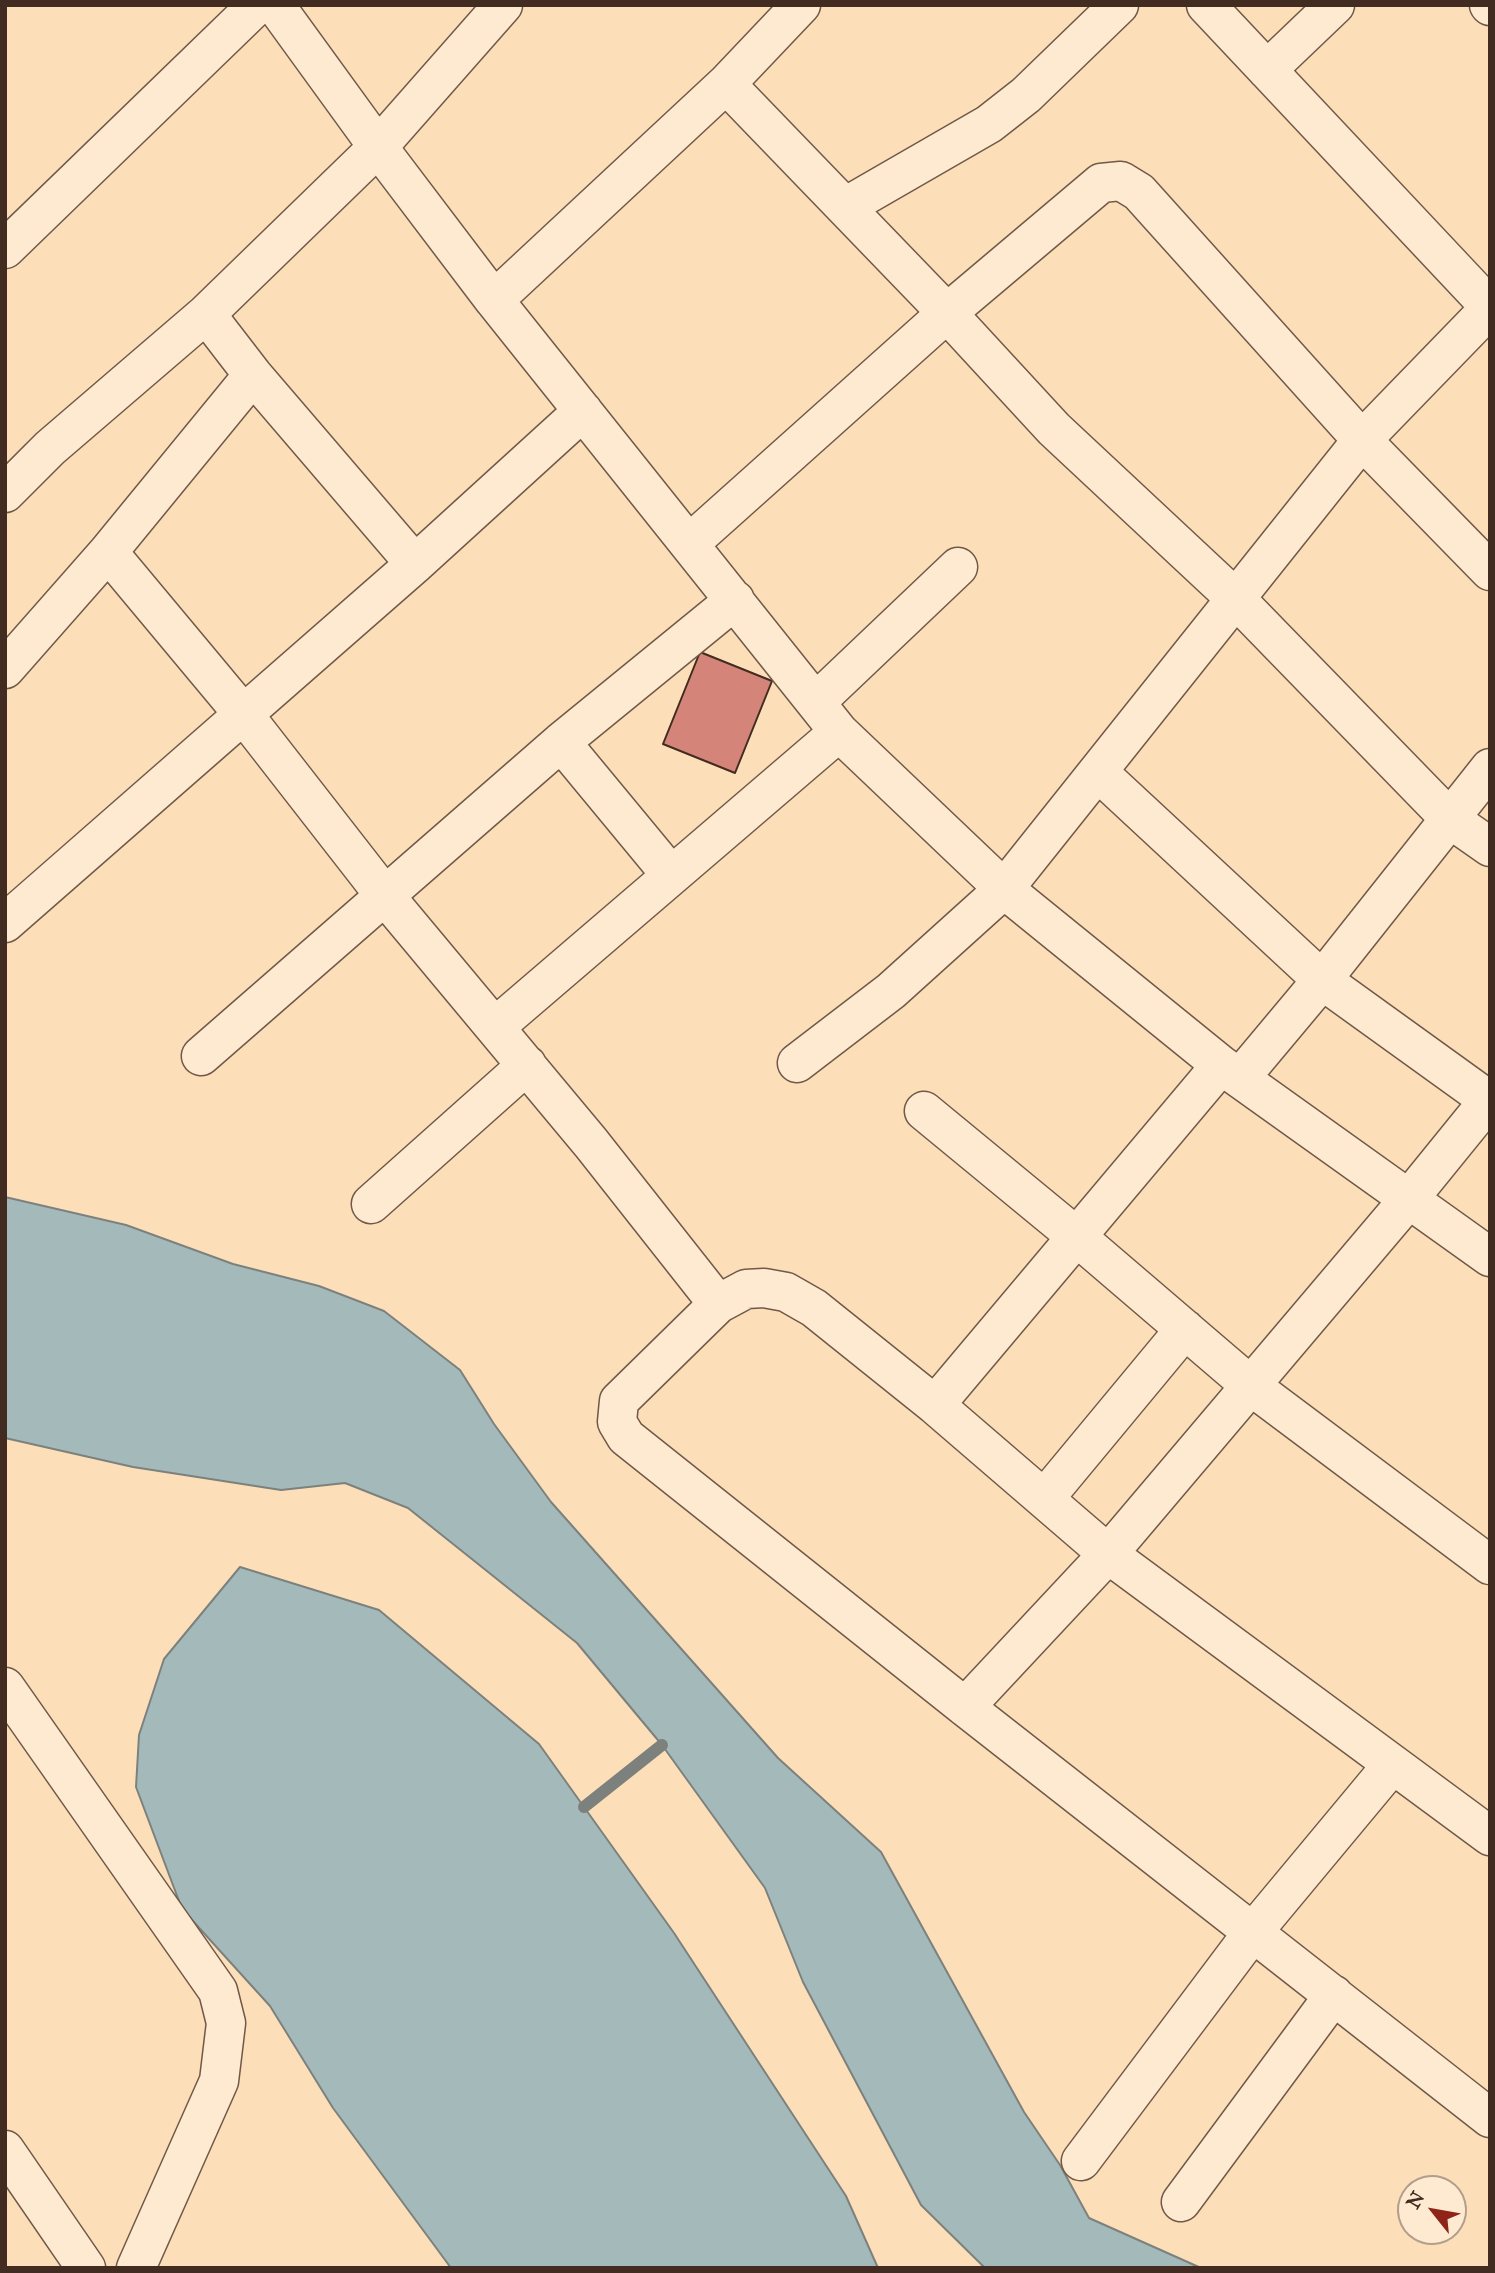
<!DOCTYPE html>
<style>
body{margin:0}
#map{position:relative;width:1495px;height:2273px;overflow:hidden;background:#fcdfb8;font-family:"IM FELL Great Primer",serif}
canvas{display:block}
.frame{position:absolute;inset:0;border:7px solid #422c22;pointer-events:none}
.north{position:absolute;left:1397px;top:2175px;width:70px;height:70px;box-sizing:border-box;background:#fdead1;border:2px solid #b29e8b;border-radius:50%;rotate:301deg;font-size:19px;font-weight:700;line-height:28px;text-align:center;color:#422c22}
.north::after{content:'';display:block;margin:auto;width:24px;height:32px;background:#8f2418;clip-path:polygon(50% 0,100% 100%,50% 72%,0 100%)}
</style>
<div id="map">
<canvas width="1495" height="2273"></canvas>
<div class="frame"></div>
<div class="north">N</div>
</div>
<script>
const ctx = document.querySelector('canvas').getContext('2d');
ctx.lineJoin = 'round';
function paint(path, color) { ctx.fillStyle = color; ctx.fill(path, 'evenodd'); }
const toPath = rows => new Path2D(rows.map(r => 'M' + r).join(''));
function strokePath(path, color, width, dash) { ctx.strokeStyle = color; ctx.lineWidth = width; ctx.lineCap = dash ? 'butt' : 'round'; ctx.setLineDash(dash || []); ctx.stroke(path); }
const water = toPath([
 [5,1197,126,1225,233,1264,319,1286,384,1311,460,1370,494,1424,551,1502,778,1758,881,1852,1024,2112,1060,2165,1089,2218,1201,2268,985,2268,921,2205,803,1982,765,1888,662,1745,577,1643,408,1508,345,1483,281,1490,133,1467,5,1438,5,1197],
 [240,1567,379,1610,539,1744,674,1933,846,2196,878,2268,451,2268,333,2108,270,2006,182,1909,136,1787,139,1735,164,1659,240,1567]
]);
const stream = toPath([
 [584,1807,662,1745]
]);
const building = toPath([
 [700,652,772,681,735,773,663,744,700,652]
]);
const minor = toPath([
 [275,5,378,147,494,300,839,732,1004,889,1221,1065,1490,1257],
 [1206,5,1490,307],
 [1489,5,1490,6],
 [1267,70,1335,5],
 [726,84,947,313,1054,429,1236,599,1450,819,1490,847],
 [845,207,989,124,1026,95,1119,5],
 [5,249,257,5],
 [494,300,726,84,801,5],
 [206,314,253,375,415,564],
 [5,493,50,448,206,314,378,147,503,5],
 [690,543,947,313,1101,183,1121,181,1139,192,1362,440,1490,571],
 [108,552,244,715,385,896,591,1143,718,1304,746,1289,764,1288,786,1292,814,1308,935,1405,1108,1554,1490,1836],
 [5,669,108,552,253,375],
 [816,702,958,567],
 [561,742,671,875],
 [1098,772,1322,980,1490,1101],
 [5,923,415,564,583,411],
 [495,1027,839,732],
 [201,1056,561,742,735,600],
 [797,1063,891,991,1004,889,1362,440,1490,308],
 [1240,1078,1322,980,1490,768],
 [924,1111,1077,1237,1251,1386,1490,1565],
 [371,1204,527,1065],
 [718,1304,619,1401,617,1422,626,1437,965,1707,1490,2118],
 [935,1405,1221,1065],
 [1044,1499,1185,1329],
 [5,1687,218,1991,226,2023,219,2081,136,2268],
 [965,1707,1108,1554,1408,1200,1490,1099],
 [5,2150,86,2268],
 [1081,2161,1253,1932,1392,1765],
 [1181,2202,1334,1995]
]);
paint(water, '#a4baba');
strokePath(water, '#7d817d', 2);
strokePath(stream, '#7d817d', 12);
paint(building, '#d48478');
strokePath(building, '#422c22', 2);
strokePath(minor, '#705948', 41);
strokePath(minor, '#fdead1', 38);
</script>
